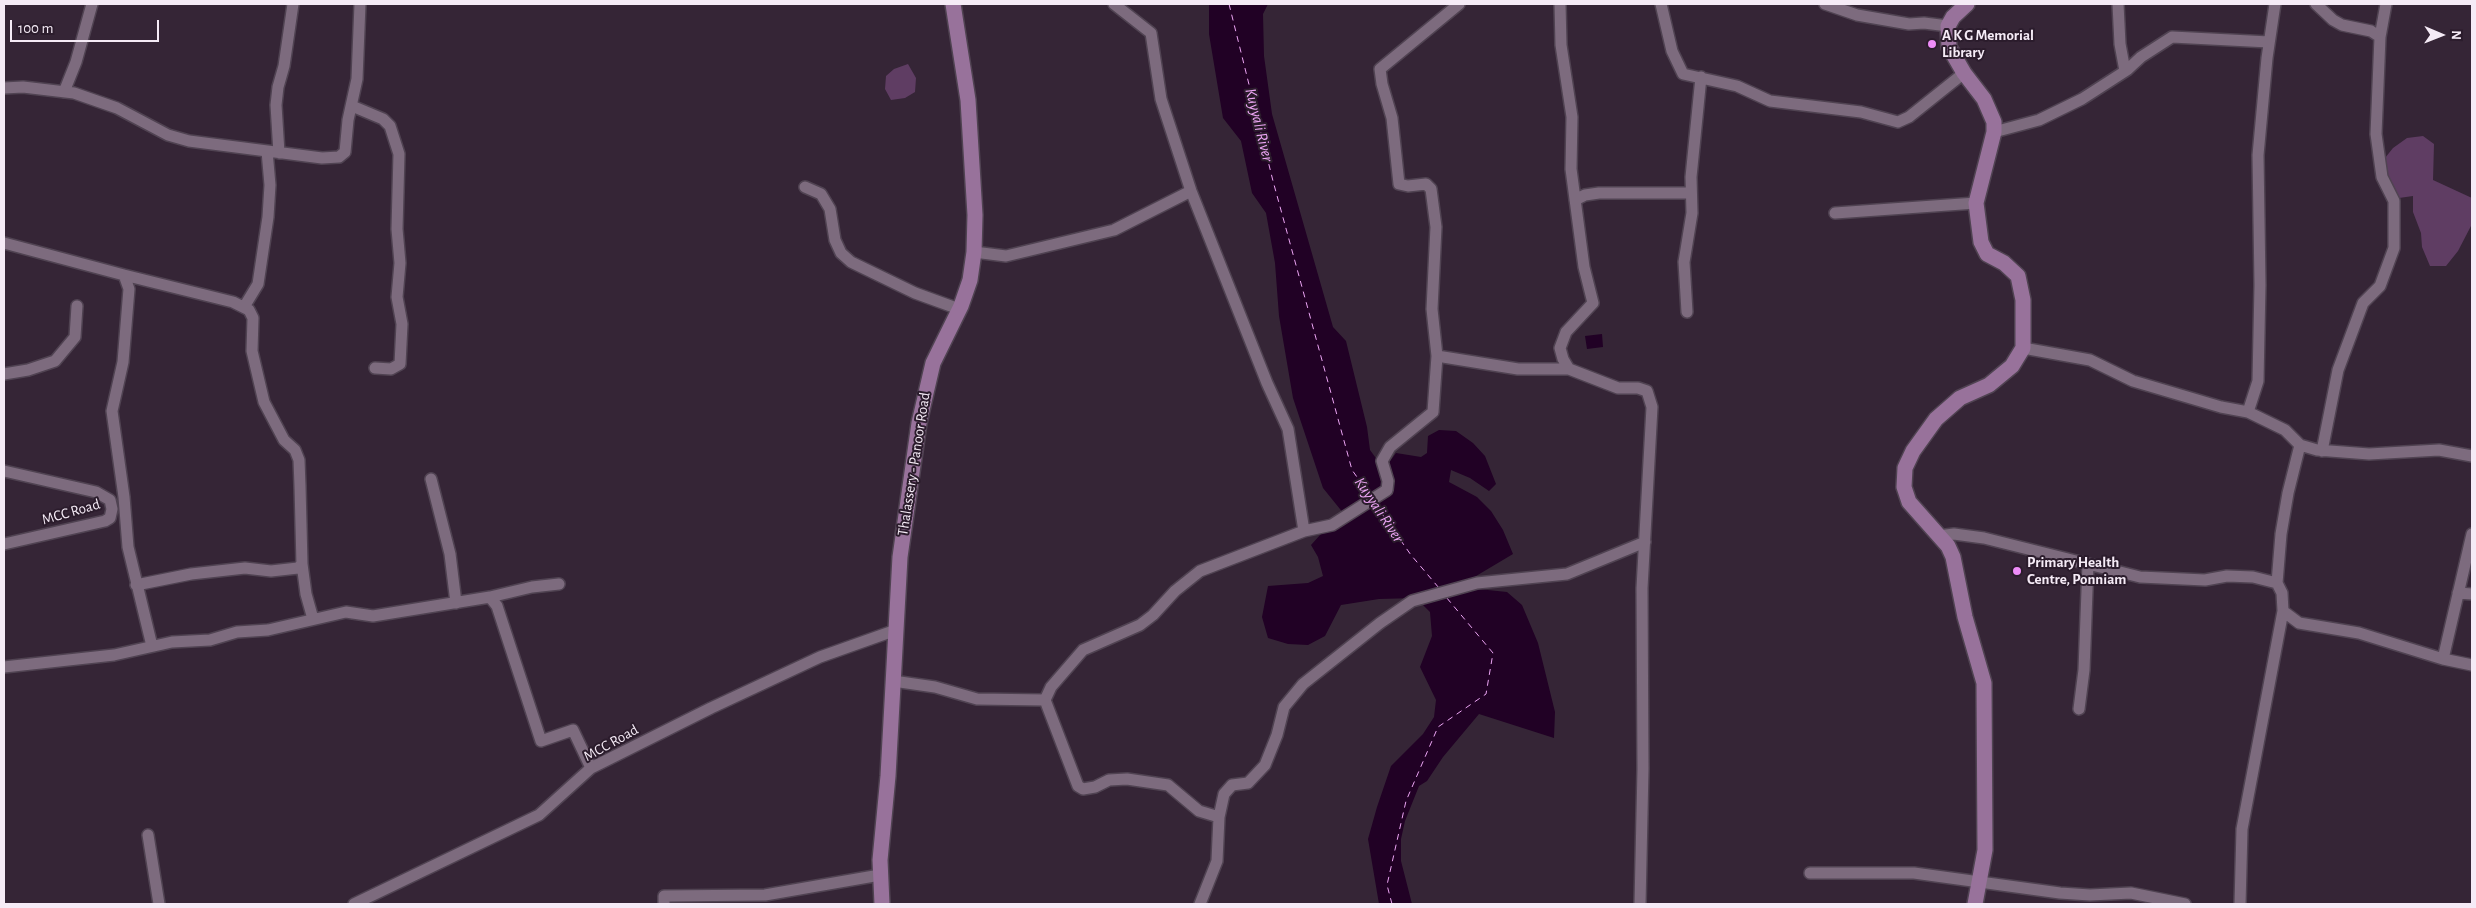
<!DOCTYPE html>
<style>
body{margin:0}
#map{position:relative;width:2476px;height:908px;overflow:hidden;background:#352536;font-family:"Alegreya Sans",sans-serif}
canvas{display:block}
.frame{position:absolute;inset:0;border:5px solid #f5ebf6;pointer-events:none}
.north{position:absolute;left:2416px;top:10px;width:50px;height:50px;-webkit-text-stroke:4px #2b1c2c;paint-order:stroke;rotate:91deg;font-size:14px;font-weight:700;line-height:20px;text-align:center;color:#f5ebf6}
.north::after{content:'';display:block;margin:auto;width:18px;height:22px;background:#f5ebf6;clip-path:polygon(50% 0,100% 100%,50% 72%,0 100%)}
.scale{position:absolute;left:10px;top:20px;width:149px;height:22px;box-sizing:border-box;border:2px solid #f5ebf6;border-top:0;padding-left:6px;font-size:15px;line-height:18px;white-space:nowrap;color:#f5ebf6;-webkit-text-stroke:4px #2b1c2c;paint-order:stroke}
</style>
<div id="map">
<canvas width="2476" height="908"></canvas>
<div class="frame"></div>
<div class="north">N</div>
<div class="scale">100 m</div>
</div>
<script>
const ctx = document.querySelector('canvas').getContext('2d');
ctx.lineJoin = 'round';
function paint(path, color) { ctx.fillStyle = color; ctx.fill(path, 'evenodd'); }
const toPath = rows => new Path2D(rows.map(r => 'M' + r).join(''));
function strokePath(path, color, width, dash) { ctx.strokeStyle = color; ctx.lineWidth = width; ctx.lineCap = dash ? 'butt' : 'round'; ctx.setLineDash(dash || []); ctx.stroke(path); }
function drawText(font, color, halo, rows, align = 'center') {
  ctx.font = font + ' "Alegreya Sans",sans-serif'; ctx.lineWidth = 4; ctx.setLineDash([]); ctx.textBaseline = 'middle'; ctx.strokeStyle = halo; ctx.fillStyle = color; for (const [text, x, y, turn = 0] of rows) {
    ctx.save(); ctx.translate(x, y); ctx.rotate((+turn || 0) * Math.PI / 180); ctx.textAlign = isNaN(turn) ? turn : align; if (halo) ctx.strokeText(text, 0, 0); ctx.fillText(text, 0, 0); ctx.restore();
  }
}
const green = toPath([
 [908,64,916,78,915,92,905,98,891,100,885,89,886,76,894,69],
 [2423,136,2434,144,2433,180,2472,198,2472,224,2458,251,2446,266,2430,266,2422,247,2421,233,2413,212,2413,196,2399,198,2391,191,2387,183,2385,158,2393,148,2407,138]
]);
const water = toPath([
 [1209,4,1268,4,1263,14,1264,56,1272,114,1333,327,1346,341,1367,427,1370,450,1378,461,1385,484,1344,514,1323,488,1293,398,1279,316,1275,263,1266,213,1252,193,1241,141,1223,118,1209,34],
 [1602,334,1603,347,1587,349,1585,336],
 [1439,430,1456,431,1473,443,1485,456,1496,484,1489,491,1470,478,1451,470,1449,482,1477,497,1491,511,1503,530,1513,554,1471,579,1478,589,1507,592,1522,605,1538,643,1555,712,1554,738,1479,714,1443,757,1427,781,1419,786,1405,821,1401,839,1401,861,1412,904,1379,904,1368,839,1377,807,1391,766,1423,734,1434,717,1436,700,1420,667,1432,636,1430,612,1416,598,1379,599,1341,605,1325,636,1308,645,1288,644,1268,638,1262,617,1268,586,1308,583,1323,576,1318,557,1311,545,1321,534,1339,527,1391,491,1388,464,1396,453,1421,457,1427,453,1428,436]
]);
const ferry = toPath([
 [1229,4,1273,181,1352,470,1369,494],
 [1375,504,1411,555,1439,588],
 [1392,904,1387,885,1406,801,1438,727,1486,694,1493,653,1446,597]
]);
const minor = toPath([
 [1114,4,1151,33,1161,99,1191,191,1267,383,1288,429,1304,531],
 [1560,4,1561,45,1572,117,1571,169,1584,267,1593,303,1566,332,1560,348,1563,359,1569,369,1618,388,1638,388,1647,391,1652,407,1642,588,1643,769,1640,904],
 [1661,4,1672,51,1683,74,1737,86,1770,101,1861,112,1898,122,1909,117,1964,73],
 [1825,4,1857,15,1909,24,1924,23,1948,26],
 [2118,4,2120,44,2125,71],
 [2316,4,2333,20,2342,25,2371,31,2380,37,2376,134,2382,177,2394,201,2394,248,2380,286,2363,303,2338,370,2322,451],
 [2380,37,2386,4],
 [4,88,23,87,74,93,117,108,168,135,189,141,322,158,339,157,345,152,348,120,357,79,360,4],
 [64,92,76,62,92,4],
 [352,106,383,119,390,126,399,154,397,229,400,263,397,297,402,324,400,364,391,369,375,368],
 [1994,132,2039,120,2082,99,2127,70,2141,57,2172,37,2269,42],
 [279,153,276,105,278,87,284,66,293,4],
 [805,187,821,194,830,209,835,240,841,253,851,262,915,293,959,309],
 [1575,200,1585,195,1599,193,1691,193],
 [1835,213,1976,203],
 [4,243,124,275,129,289,123,362,112,411,124,497,128,547,152,646],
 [974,252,1006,256,1114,230,1191,191],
 [124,275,233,302,249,310,253,318,252,351,264,402,284,440,295,450,299,460,300,486,302,564,298,568,271,571,245,568,191,574,136,585],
 [244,307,258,284,268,217,270,185,267,151],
 [1687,312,1684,262,1692,213,1691,177,1701,77],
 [2023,348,2090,360,2133,381,2221,407,2248,412,2285,430,2300,445,2317,450,2369,454,2439,450,2472,456],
 [1437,356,1518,369,1569,369],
 [4,374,28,370,55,361,75,337,77,306],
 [2248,412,2258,381,2260,285,2258,155,2267,58,2275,4],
 [4,471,96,492,110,500,112,509,110,518,105,521,4,544],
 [431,479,450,554,456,603],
 [2472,534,2443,659,2472,665],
 [1938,536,1954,534,1984,538,2140,577,2205,580,2227,576,2253,577,2277,583,2282,593,2283,611,2299,623,2359,633,2443,659],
 [302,564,306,594,313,619],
 [2277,583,2281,534,2288,493,2300,445],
 [559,584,532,587,490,597,497,606,541,741,573,730,591,768],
 [2458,593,2472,594],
 [4,667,114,655,172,642,210,640,237,632,268,630,346,612,373,616,490,597],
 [893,681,935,687,977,699,1045,700],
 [2079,709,2084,670,2088,564],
 [1219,817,1199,811,1168,785,1127,779,1109,780,1095,787,1083,789,1078,786,1045,700,1051,687,1083,650,1140,625,1153,615,1175,591,1200,571,1304,531,1332,525,1387,490,1388,481,1382,461,1390,447,1433,412,1437,356,1432,309,1436,227,1431,189,1426,184,1408,186,1399,184,1392,118,1382,84,1380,69,1459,4],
 [148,835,159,904],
 [1810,873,1914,873,2060,893,2090,895,2131,893,2185,904],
 [354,904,539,815,591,768,711,708,820,657,896,630],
 [664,904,664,896,765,895,880,875],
 [1200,904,1217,861,1219,817,1224,794,1232,785,1248,783,1265,765,1277,735,1284,707,1303,684,1380,623,1412,601,1477,583,1567,574,1645,542],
 [2240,904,2242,829,2283,611]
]);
const secondary = toPath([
 [1967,4,1953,17,1948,26,1949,47,1964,73,1984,99,1994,122,1994,132,1976,203,1981,242,1987,254,2004,263,2018,276,2023,300,2023,348,2012,366,1989,385,1960,398,1936,419,1913,451,1905,468,1904,487,1909,502,1948,546,1953,557,1965,617,1984,683,1985,850,1975,904],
 [882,904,880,860,888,776,900,557,919,423,933,363,961,306,970,280,974,252,975,215,968,100,953,4]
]);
const markers = [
 [1932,44,5,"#ee8cf8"],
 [2017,571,5,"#ee8cf8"]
];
const poiNames = [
 ["A K G Memorial",1942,35],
 ["Library",1942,52],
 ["Primary Health",2027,562],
 ["Centre, Ponniam",2027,579]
];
const streetNames = [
 ["Thalassery - Panoor Road",914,464,-81],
 ["MCC Road",71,512,-16],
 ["MCC Road",611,743,-29]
];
const waterNames = [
 ["Kuyyali River",1259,125,76],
 ["Kuyyali River",1379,510,56]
];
paint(green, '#5f3d63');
paint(water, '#210125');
strokePath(ferry, '#eca5f4', 1, [6, 5]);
strokePath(minor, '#504352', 14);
strokePath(secondary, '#504352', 18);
strokePath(minor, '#7d6b7e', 11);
strokePath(secondary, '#98729b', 15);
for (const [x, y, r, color] of markers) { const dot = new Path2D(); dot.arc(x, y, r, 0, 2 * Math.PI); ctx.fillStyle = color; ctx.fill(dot); strokePath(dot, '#2b1c2c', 2); }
drawText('bold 15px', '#f5ebf6', '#2b1c2c', poiNames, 'left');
drawText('15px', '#f5ebf6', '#2b1c2c', streetNames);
drawText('italic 16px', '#eca5f4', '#2b1c2c', waterNames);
</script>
